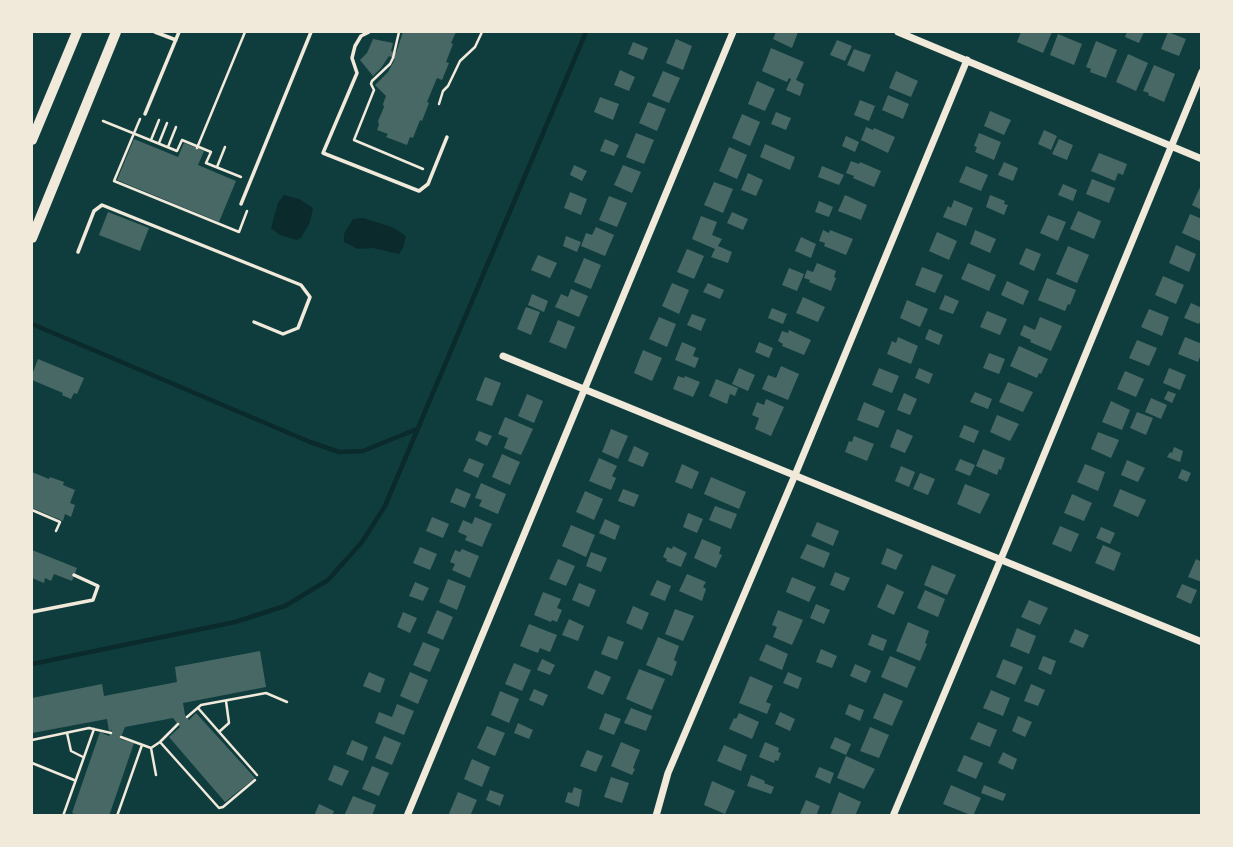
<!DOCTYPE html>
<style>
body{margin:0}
#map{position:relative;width:1233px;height:847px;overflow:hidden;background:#0f3d3e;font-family:"Titillium Web",sans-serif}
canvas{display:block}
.frame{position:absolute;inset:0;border:33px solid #f1e9da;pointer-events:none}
</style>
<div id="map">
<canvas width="1233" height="847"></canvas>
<div class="frame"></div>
</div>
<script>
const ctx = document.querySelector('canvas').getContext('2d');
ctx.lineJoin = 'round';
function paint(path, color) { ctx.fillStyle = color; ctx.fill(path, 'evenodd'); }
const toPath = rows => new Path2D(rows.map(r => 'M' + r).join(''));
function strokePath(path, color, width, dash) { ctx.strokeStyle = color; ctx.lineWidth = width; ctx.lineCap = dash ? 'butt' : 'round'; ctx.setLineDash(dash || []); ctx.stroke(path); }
const water = toPath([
 [284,195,299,199,313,208,310,222,301,238,296,240,280,235,271,228,278,203],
 [363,218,392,227,406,236,403,248,399,254,373,248,358,249,344,242,344,234,353,219]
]);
const stream = toPath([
 [32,324,310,442,339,452,363,451,417,429],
 [32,664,235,622,285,606,328,580,362,542,385,506,586,32]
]);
const building = toPath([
 [403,32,456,32,451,43,453,44,446,62,449,63,442,80,437,78,427,102,429,103,422,121,420,120,413,138,410,137,407,145,386,137,388,134,377,130,379,125,378,121,384,107,383,104,386,96,375,85,388,72,395,59,389,56,381,68,373,76,360,60,367,53,373,39,393,43,391,51,396,53],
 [776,32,798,32,792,48,773,39],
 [1021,32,1052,32,1043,53,1017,42],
 [1127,32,1144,32,1139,43,1125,37],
 [1168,32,1186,39,1179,56,1161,49],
 [1058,34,1082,44,1074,65,1050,55],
 [676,39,692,46,683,70,666,63],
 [837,40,852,46,845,61,830,55],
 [1096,41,1117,50,1106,78,1090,72,1091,69,1086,67],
 [633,42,648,48,643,60,628,54],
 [771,48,804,62,796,80,804,84,800,96,786,90,791,79,789,78,787,82,762,71],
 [854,49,871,55,864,72,847,65],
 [1128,54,1148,63,1136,91,1116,82],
 [1154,65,1175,74,1164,102,1148,95,1149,93,1143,91],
 [620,70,635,77,629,91,614,85],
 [663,71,680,78,669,103,652,96],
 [896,71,918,81,911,97,889,88],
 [757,81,775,89,765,111,748,104],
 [888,95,909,104,903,119,882,110],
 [600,97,619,104,613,120,594,112],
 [860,100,875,106,869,121,854,115],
 [648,102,666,109,657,131,639,123],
 [990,111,1011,120,1004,135,984,126],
 [776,112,791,118,786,130,771,124],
 [742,114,760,122,750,146,732,138],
 [866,127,873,130,874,128,895,137,888,153,861,140],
 [1044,130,1057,136,1051,150,1038,144],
 [636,133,654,140,644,164,626,157],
 [979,133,1001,142,994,160,975,152,977,147,974,146],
 [846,136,859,142,855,152,842,146],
 [134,139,178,157,184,143,197,148,204,151,198,165,236,181,219,222,117,180],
 [605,139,619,145,614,156,600,151],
 [1059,139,1073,145,1067,160,1052,154],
 [765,144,795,157,790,170,760,157],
 [729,147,747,155,737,179,719,171],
 [1099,153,1127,164,1123,175,1118,173,1115,181,1091,171],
 [851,161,859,164,860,162,881,171,874,187,853,178,854,176,846,173],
 [1004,162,1018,168,1013,181,998,175],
 [574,165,587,171,582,181,570,175],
 [623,165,641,172,632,193,614,185],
 [822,166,844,175,839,185,818,177],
 [966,166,988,175,981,191,959,182],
 [748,173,763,180,756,196,741,190],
 [1092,179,1115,188,1109,203,1086,194],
 [714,182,733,189,723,213,704,205],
 [1202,183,1202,210,1192,205],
 [1063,184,1077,190,1073,201,1058,195],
 [570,192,587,199,581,215,564,208],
 [845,195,867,205,861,220,838,211],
 [990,195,1005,201,1004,204,1008,205,1004,215,986,207],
 [609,196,627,203,617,227,599,220],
 [954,200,973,208,966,226,943,217,948,206,951,208],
 [819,201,833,207,829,217,815,212],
 [1078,211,1101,221,1094,239,1070,229],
 [108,212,149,228,140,251,99,235],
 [732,212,748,219,743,230,727,223],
 [1190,214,1202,219,1202,237,1200,241,1182,233],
 [1048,215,1066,222,1058,241,1040,233],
 [701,216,717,222,712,235,722,239,718,246,732,252,728,263,711,257,715,249,692,239],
 [596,227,614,235,605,256,581,246,586,233,592,235],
 [823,230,829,233,830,230,853,239,846,255,824,246,825,243,819,241],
 [975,230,996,239,990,253,970,244],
 [937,232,957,241,949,260,929,251],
 [566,236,581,242,577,252,563,246],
 [801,237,816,244,811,258,795,251],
 [1176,245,1196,254,1189,272,1169,263],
 [1068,246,1089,255,1077,283,1056,274],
 [1026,248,1041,254,1034,271,1019,264],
 [687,249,704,256,694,279,677,272],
 [538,255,557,263,550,278,531,270],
 [584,258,601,265,591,289,574,282],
 [817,263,836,271,834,277,836,278,831,291,809,282,810,280,804,278,807,270,813,272],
 [968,263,996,275,989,291,961,279],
 [922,267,943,275,935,293,915,285],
 [789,268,804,274,797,291,782,285],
 [1163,276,1184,285,1176,304,1155,295],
 [1047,278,1076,290,1070,305,1068,304,1065,311,1038,300],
 [1007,281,1029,291,1023,305,1001,295],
 [672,283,689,290,679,314,662,306],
 [708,283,724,290,720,299,703,292],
 [571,289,588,296,579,317,555,307,561,294,568,297],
 [532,294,548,301,544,312,528,305],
 [945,295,959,301,953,314,939,309],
 [803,297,825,307,818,322,796,313],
 [907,300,928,309,920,327,900,318],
 [1191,303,1202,308,1202,317,1199,324,1184,318],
 [526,307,540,312,531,335,517,329],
 [772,308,787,314,783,324,768,318],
 [1149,309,1169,317,1162,336,1141,327],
 [987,311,1007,319,1000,335,980,327],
 [692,314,706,319,701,331,687,325],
 [659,317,676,324,667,347,649,339],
 [1040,317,1062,326,1051,351,1030,342,1031,340,1020,335,1024,325,1035,330],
 [558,320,575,327,566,349,549,342],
 [929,329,943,335,939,345,925,339],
 [789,330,811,340,804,355,782,346,783,344,778,341,782,331,788,333],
 [898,337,918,346,911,364,887,354,892,341,896,343],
 [1185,337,1202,344,1202,352,1198,362,1178,354],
 [1137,340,1157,348,1149,366,1129,358],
 [682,342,696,348,693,356,699,358,695,368,675,360],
 [759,342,773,348,769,358,755,352],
 [1019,346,1048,359,1041,374,1039,373,1037,378,1010,366],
 [643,350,662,358,652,381,634,373],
 [989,353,1005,359,999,374,983,368],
 [38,359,84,378,77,394,74,393,71,399,62,395,63,393,32,380,32,375],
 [781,366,799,374,788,400,762,389,768,375,776,378],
 [739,368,755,375,748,391,732,384],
 [879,368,899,376,892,393,872,385],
 [919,368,933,374,929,384,915,378],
 [1169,368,1186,375,1180,390,1163,383],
 [1125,371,1144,379,1136,397,1117,389],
 [678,376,684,378,685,376,700,382,693,397,673,389],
 [485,377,501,383,492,406,476,400],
 [716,379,738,388,735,396,730,394,727,404,709,396],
 [1008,382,1033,392,1023,412,999,402],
 [1168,391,1176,394,1172,403,1164,399],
 [975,392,992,399,988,409,970,402],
 [904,393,917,399,910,415,897,410],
 [527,394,543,401,534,423,518,416],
 [1151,398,1167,405,1161,419,1145,412],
 [766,399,784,407,771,436,755,429,759,418,752,415,757,402,764,405],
 [1111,401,1130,410,1122,430,1102,422],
 [864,402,885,411,878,428,857,420],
 [1137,412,1153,418,1146,435,1130,428],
 [997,415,1019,424,1010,441,990,432],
 [505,417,533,429,521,455,504,448,508,438,498,434],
 [964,425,979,431,974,443,959,437],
 [611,429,628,436,618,459,602,452],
 [897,429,913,436,905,453,890,447],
 [479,431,492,436,487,446,475,440],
 [1098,432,1119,440,1111,458,1091,449],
 [854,436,874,444,867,461,845,452,849,441,852,442],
 [634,446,649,453,643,467,628,461],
 [1174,447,1183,451,1180,462,1167,457,1170,452,1172,453],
 [983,449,1005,458,1001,470,999,469,997,475,976,466],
 [502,454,520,462,510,485,492,477],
 [469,458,484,464,478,478,463,471],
 [599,458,617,466,612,476,616,478,611,490,589,481],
 [960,459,975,465,970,476,955,470],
 [1127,460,1145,468,1138,482,1121,475],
 [682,464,699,472,692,489,675,482],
 [1085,464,1105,472,1098,491,1077,482],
 [901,466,915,472,909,487,895,481],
 [1182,469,1191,473,1187,482,1178,478],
 [32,472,49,479,50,477,64,482,63,485,75,490,70,503,75,505,71,517,65,514,63,521,32,508],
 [920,473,935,479,928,495,913,489],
 [711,477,746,492,739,509,704,494],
 [481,483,506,494,498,514,479,506,482,500,475,498],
 [965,484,990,494,980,514,957,504],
 [456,488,471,494,465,508,450,502],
 [623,489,639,495,634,507,618,501],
 [1120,489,1146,500,1138,517,1113,506],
 [585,491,603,499,594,520,576,512],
 [1072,494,1092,503,1084,521,1064,513],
 [715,506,737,514,731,529,709,520],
 [688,513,703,519,697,533,683,527],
 [432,517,449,524,443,538,426,531],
 [475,517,492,524,482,547,465,540,467,536,458,532,463,520,472,524],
 [605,519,620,526,615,540,599,533],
 [817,522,839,531,833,546,811,536],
 [571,525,595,535,586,557,562,546],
 [1060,526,1079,534,1071,552,1052,544],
 [1101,527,1115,533,1110,544,1096,538],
 [702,539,721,547,719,554,722,555,716,568,694,558],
 [807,544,830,553,824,568,800,558],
 [1103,545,1121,553,1114,571,1095,563],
 [673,546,687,553,681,567,666,561,667,559,663,557,667,547,672,549],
 [420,547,437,554,430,570,413,563],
 [887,548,903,555,896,570,881,564],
 [462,549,479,556,470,578,452,570,455,564,450,562,455,550,460,552],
 [32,550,77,568,72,581,54,574,51,581,45,578,44,583,32,578],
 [591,552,607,558,601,572,586,566],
 [558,559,575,566,566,586,549,579],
 [1196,559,1202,562,1202,582,1188,577],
 [932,565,956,575,947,595,924,585],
 [835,572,850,578,844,591,830,585],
 [687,574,706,582,703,587,706,589,702,601,679,591],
 [792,577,816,587,809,602,786,592],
 [448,579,466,586,457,610,439,602],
 [657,580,671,586,665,601,650,595],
 [415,582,429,588,423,601,409,596],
 [579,583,596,590,589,607,572,600],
 [887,584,904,592,894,615,877,607],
 [1182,584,1197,590,1191,604,1176,597],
 [925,590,945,599,938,617,917,608],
 [543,592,561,599,557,608,562,610,557,622,552,620,551,622,534,615],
 [1029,600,1048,608,1040,625,1021,617],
 [816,604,830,610,824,624,810,618],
 [633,606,649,613,642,630,626,623],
 [675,609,694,616,683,641,665,634],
 [437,610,453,617,443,640,427,633],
 [778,610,803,620,792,645,773,637,777,627,772,625],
 [403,612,417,618,410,633,397,627],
 [569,619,584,626,578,641,562,635],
 [908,622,929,631,925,643,927,644,920,661,896,651],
 [529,624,557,635,550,652,540,648,538,653,520,646],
 [1017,628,1036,636,1029,654,1010,646],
 [1075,629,1089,635,1083,648,1069,642],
 [872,634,887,640,883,651,868,645],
 [608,636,624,642,617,660,601,654],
 [658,637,679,646,674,660,677,662,672,676,646,665],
 [423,642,440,649,430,672,413,665],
 [766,644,788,654,782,670,759,660],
 [821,649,837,656,832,668,816,662],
 [260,651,266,687,183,703,185,715,189,720,196,713,255,778,225,802,169,737,180,727,173,718,125,727,120,739,134,743,109,816,79,816,72,813,100,732,109,736,112,730,109,731,107,719,32,733,32,698,102,684,104,696,177,682,175,667],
 [890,656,916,667,907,688,881,677],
 [1043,656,1056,661,1051,675,1038,669],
 [542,659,555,665,550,675,537,670],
 [1003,659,1023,667,1015,685,996,677],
 [514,663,531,670,522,691,505,684],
 [855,664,871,671,866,683,850,676],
 [639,669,665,679,652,710,626,699],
 [595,670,611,677,603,695,587,688],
 [369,672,385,679,380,693,363,686],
 [410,672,428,680,418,704,400,696],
 [788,672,802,678,798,689,783,683],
 [750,676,773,686,766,702,771,704,767,714,739,703],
 [1031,684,1045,690,1038,706,1024,701],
 [534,689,548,695,543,706,529,700],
 [991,690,1010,698,1003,716,983,708],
 [500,691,519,699,509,723,491,715],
 [884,693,903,701,892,726,873,718],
 [397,704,414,711,404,735,375,723,379,712,392,717],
 [849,704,864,710,860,721,845,714],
 [631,708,652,716,646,731,624,723],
 [780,712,795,719,790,731,775,724],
 [605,713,621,719,614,735,599,729],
 [739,713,759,722,752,739,729,729,734,718,736,719],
 [1018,716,1032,722,1025,737,1012,731],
 [978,722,997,730,990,747,970,739],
 [518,723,533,730,529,739,514,733],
 [487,726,505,733,495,756,477,748],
 [870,727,889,735,879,758,860,751],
 [384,736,401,743,392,765,375,758],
 [835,737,851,744,846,755,830,748],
 [352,740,368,747,363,761,346,754],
 [621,742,640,750,633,768,635,769,632,775,611,766],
 [765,742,779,748,778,752,781,753,778,761,775,760,774,763,759,757],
 [724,745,747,755,741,771,717,761],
 [587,750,603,756,596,772,580,766],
 [1003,752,1017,759,1013,770,998,763],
 [964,755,983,763,976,779,957,771],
 [846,756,875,769,864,789,837,778],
 [472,759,490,767,482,787,464,779],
 [334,765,349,771,342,786,328,780],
 [372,766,389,773,379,796,362,789],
 [819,767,834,773,830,784,815,777],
 [751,775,765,781,764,783,774,787,771,794,747,786],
 [611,777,629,783,622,803,604,797],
 [712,781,735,791,725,814,704,805],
 [951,785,981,798,973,816,943,804],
 [984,785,1006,794,1003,801,981,793],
 [574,787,582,790,579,807,565,802,568,792,572,793],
 [490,790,504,795,500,806,486,800],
 [458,792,477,800,470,816,448,816],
 [839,792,861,802,855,816,830,816],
 [353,796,376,805,372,816,344,816],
 [806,800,820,806,816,816,800,814],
 [319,804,334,811,332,816,314,816]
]);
const path = toPath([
 [399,32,393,58,390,64,372,81,371,84,374,90,354,140,423,169],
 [439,104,443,91,448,86,460,61,475,47,482,32],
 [140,119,114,181,239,232,247,211],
 [103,121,177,151,182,140,211,152,206,163,241,177],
 [151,140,159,120],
 [159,143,167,123],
 [168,147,176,127],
 [197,148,245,32],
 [217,167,225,147],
 [32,510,60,522,56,531],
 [198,708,257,775],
 [187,717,201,705,266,693,287,702],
 [220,731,229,723,226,701],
 [67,733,71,751,83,757],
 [121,737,151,748,160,742,178,724],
 [32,740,89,728,111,733],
 [160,742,219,808,223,807,255,780],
 [151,748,156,775],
 [32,763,74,780],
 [63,816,94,729],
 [117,816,142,745]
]);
const service = toPath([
 [155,32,176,40],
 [369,32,361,36,355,46,352,58,357,73,323,153,419,191,428,184,447,137],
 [145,114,179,32],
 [241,204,311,32],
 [78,252,94,211,102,205,301,285,310,297,298,328,283,334,254,322],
 [32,612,93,600,98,586,74,575]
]);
const minor = toPath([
 [898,32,1202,159],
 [503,356,1202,642],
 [407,816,733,32],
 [656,816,668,773,795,475,967,60],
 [893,816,1008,542,1202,72]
]);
const secondary = toPath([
 [32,140,77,32],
 [32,238,116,32]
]);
paint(water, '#0a2a2b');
strokePath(stream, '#0a2a2b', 4.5);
paint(building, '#486865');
strokePath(path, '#f1e9da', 2.5);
strokePath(service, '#f1e9da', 3.5);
strokePath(minor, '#f1e9da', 7);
strokePath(secondary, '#f1e9da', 10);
</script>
